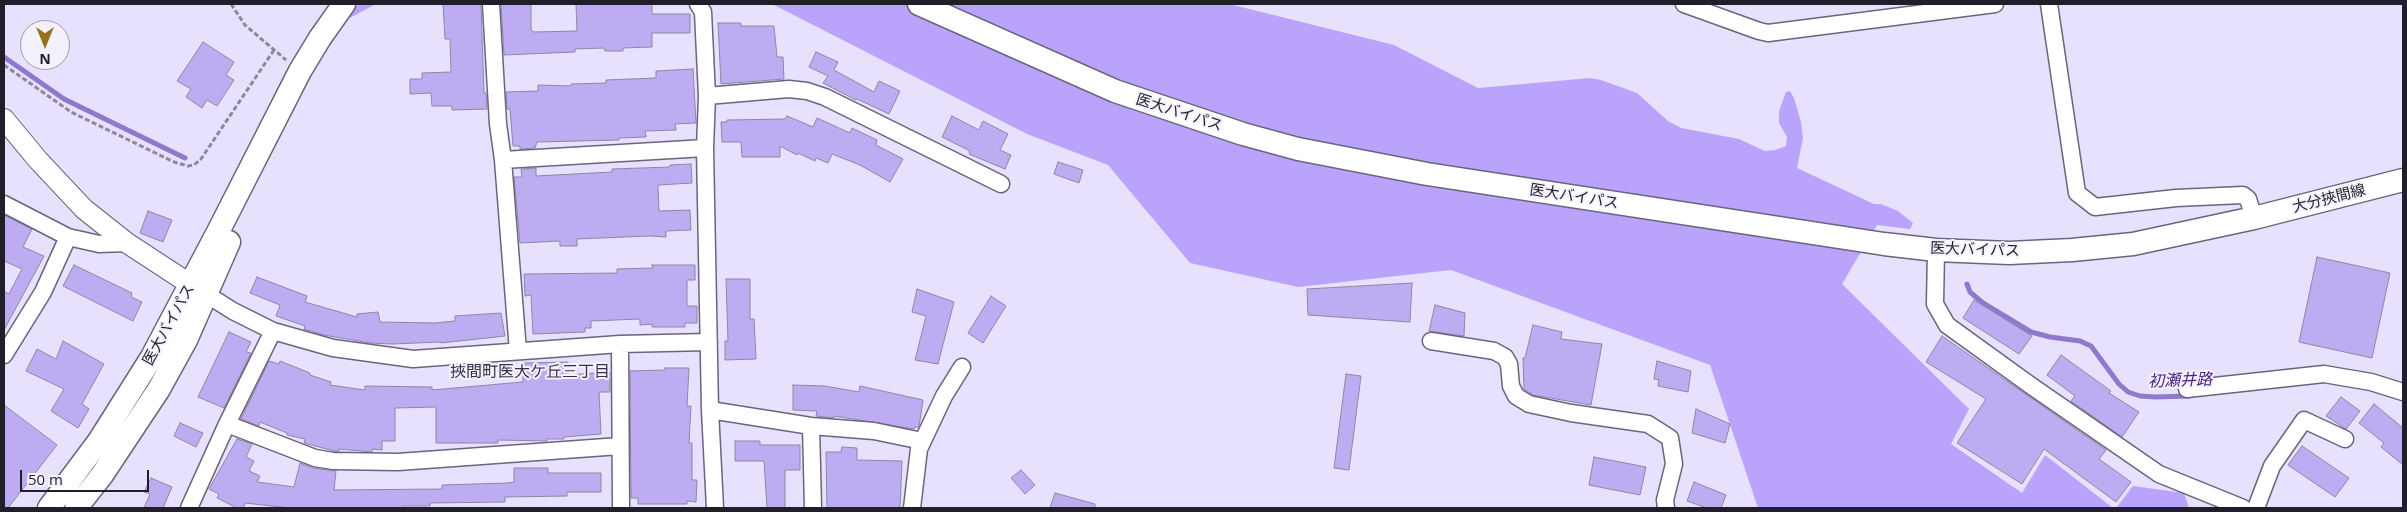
<!DOCTYPE html>
<meta charset="utf-8">
<style>
body{margin:0}
#map{position:relative;width:2407px;height:512px;overflow:hidden;background:#e7e1fe;font-family:"Open Sans",sans-serif}
canvas{display:block}
.frame{position:absolute;inset:0;border:5px solid #201e28;pointer-events:none}
.north{position:absolute;left:20px;top:20px;width:50px;height:50px;box-sizing:border-box;background:#f4f1fd;border:1px solid #9f9da8;border-radius:50%;rotate:180deg;font-size:14px;font-weight:700;line-height:20px;text-align:center;color:#201e28}
.north::after{content:'';display:block;margin:auto;width:18px;height:22px;background:#95721a;clip-path:polygon(50% 0,100% 100%,50% 72%,0 100%)}
.scale{position:absolute;left:20px;top:470px;width:129px;height:22px;box-sizing:border-box;border:2px solid #201e28;border-top:0;padding-left:6px;font-size:15px;line-height:18px;white-space:nowrap;color:#201e28;-webkit-text-stroke:4px #f4f1fd;paint-order:stroke}
</style>
<div id="map">
<canvas width="2407" height="512"></canvas>
<div class="frame"></div>
<div class="north">N</div>
<div class="scale">50 m</div>
</div>
<script>
const ctx = document.querySelector('canvas').getContext('2d');
ctx.lineJoin = 'round';
function paint(path, color) { ctx.fillStyle = color; ctx.fill(path, 'evenodd'); }
const toPath = rows => new Path2D(rows.map(r => 'M' + r).join(''));
function strokePath(path, color, width, dash) { ctx.strokeStyle = color; ctx.lineWidth = width; ctx.lineCap = dash ? 'butt' : 'round'; ctx.setLineDash(dash || []); ctx.stroke(path); }
function drawText(font, color, halo, rows, align = 'center') {
  ctx.font = font + ' "Open Sans","Noto Sans JP",sans-serif'; ctx.lineWidth = 4; ctx.setLineDash([]); ctx.textBaseline = 'middle'; ctx.strokeStyle = halo; ctx.fillStyle = color; for (const [text, x, y, turn = 0] of rows) {
    ctx.save(); ctx.translate(x, y); ctx.rotate((+turn || 0) * Math.PI / 180); ctx.textAlign = isNaN(turn) ? turn : align; if (halo) ctx.strokeText(text, 0, 0); ctx.fillText(text, 0, 0); ctx.restore();
  }
}
const forest = toPath([
 [328,4,376,4,346,20],
 [772,4,1229,4,1394,45,1478,88,1590,78,1601,80,1637,93,1668,121,1681,128,1739,139,1765,151,1775,150,1786,146,1787,137,1779,123,1779,111,1786,92,1790,91,1794,98,1801,122,1803,138,1797,168,1874,204,1881,204,1898,211,1913,223,1910,229,1877,225,1842,284,1969,409,1951,444,2022,493,2045,455,2113,508,1758,508,1710,365,1451,270,1298,287,1190,263,1108,165,1027,134],
 [2133,486,2184,493,2189,508,2116,508]
]);
const stream = toPath([
 [4,57,64,99,185,158],
 [1967,284,1970,292,1983,303,2031,332,2050,337,2080,341,2091,346,2119,384,2128,392,2140,396,2156,397,2189,396]
]);
const building = toPath([
 [443,4,481,4,484,93,486,93,487,109,452,110,452,106,432,106,431,93,410,94,410,79,422,79,422,73,451,72,450,39,445,39,443,4],
 [501,4,531,4,531,30,534,32,577,31,576,4,652,4,652,14,690,14,690,33,652,33,652,47,623,48,623,51,605,51,604,48,575,49,575,52,504,55,501,4],
 [718,23,741,23,741,26,774,26,777,57,783,57,784,79,721,84,718,23],
 [203,42,234,62,226,75,234,80,217,106,207,100,202,108,186,97,191,89,177,81,203,42],
 [816,52,838,62,834,70,874,92,879,81,900,91,889,114,857,99,856,100,823,83,828,76,809,67,816,52],
 [693,69,696,123,675,124,676,130,645,131,646,137,619,138,619,140,537,142,535,148,520,149,520,146,513,146,510,109,507,109,506,92,538,91,538,85,571,86,571,84,606,83,606,80,656,78,656,71,693,69],
 [787,116,813,127,817,118,850,133,852,128,877,140,876,145,903,159,890,182,860,165,832,154,828,163,816,158,815,161,798,153,797,155,780,146,780,157,742,157,741,142,722,142,721,122,727,122,727,120,785,119,787,116],
 [952,116,979,130,983,121,1008,134,1000,150,1011,155,1005,169,969,154,970,151,942,137,952,116],
 [1058,162,1083,170,1079,183,1054,174,1058,162],
 [691,164,692,183,658,185,659,211,690,210,691,230,666,231,666,237,650,236,577,239,577,246,560,246,560,241,520,243,514,177,522,177,521,169,536,168,536,176,612,172,612,169,670,167,670,165,691,164],
 [148,211,172,220,163,242,140,233,148,211],
 [4,215,32,229,23,247,44,256,4,330,4,291,9,294,22,269,4,261,4,215],
 [2317,257,2390,273,2372,358,2299,342,2317,257],
 [74,265,132,293,131,297,142,302,133,321,63,286,74,265],
 [652,265,695,265,695,280,687,280,687,306,697,306,697,323,685,323,685,327,652,327,652,324,640,325,640,319,591,321,591,328,585,328,585,332,533,334,531,295,525,296,524,274,617,273,617,269,653,268,652,265],
 [257,277,307,296,305,302,357,317,357,314,378,312,380,322,435,323,455,321,455,316,501,313,505,336,441,343,441,342,392,344,370,343,324,335,304,329,305,326,276,316,280,305,250,293,257,277],
 [726,279,750,279,750,319,754,319,756,359,725,360,725,341,728,341,726,279],
 [1412,283,1410,322,1308,315,1307,289,1412,283],
 [917,289,954,302,938,364,915,360,926,316,912,312,917,289],
 [991,296,1006,306,983,343,968,333,991,296],
 [1974,300,2032,336,2019,354,1963,318,1974,300],
 [1435,305,1465,313,1464,336,1429,331,1435,305],
 [1533,325,1562,332,1561,339,1602,344,1591,405,1533,395,1524,389,1523,358,1525,358,1533,325],
 [229,332,251,342,246,352,251,353,224,408,198,397,229,332],
 [1942,336,2106,450,2099,459,2131,482,2116,502,2044,449,2022,484,1957,443,1986,399,1926,362,1942,336],
 [63,341,104,364,82,404,89,409,78,428,51,411,64,389,26,371,37,349,56,359,63,341],
 [2061,355,2111,391,2109,393,2139,412,2122,437,2071,401,2075,396,2047,375,2061,355],
 [269,361,279,364,280,361,310,373,310,375,331,382,330,385,365,390,365,386,432,387,432,390,523,382,523,363,568,362,568,375,610,372,610,392,599,392,601,434,564,437,564,439,547,439,547,441,498,440,498,443,436,443,436,407,395,408,395,441,382,441,382,450,372,449,372,452,339,449,339,451,334,451,304,443,305,439,287,435,287,433,260,422,259,426,241,419,269,361],
 [1657,361,1691,371,1688,392,1658,386,1659,380,1654,379,1657,361],
 [665,368,689,368,687,406,691,406,689,443,692,443,692,480,697,480,696,502,687,501,687,504,638,504,638,498,631,498,630,371,665,370,665,368],
 [1346,374,1361,376,1349,470,1334,468,1346,374],
 [793,385,825,386,859,392,860,386,923,400,919,427,915,427,914,429,834,416,834,418,816,416,817,411,793,410,793,385],
 [2341,397,2360,411,2346,429,2326,416,2341,397],
 [2374,404,2403,428,2403,465,2381,447,2384,443,2359,423,2374,404],
 [4,405,57,445,8,508,4,508,4,405],
 [1696,409,1730,424,1725,443,1692,433,1696,409],
 [180,423,203,433,196,447,174,436,180,423],
 [237,439,252,444,246,457,254,461,249,471,260,476,257,482,294,487,300,463,313,468,336,471,334,490,442,489,442,485,508,483,514,482,514,468,548,468,548,473,601,473,601,492,567,492,567,496,505,497,505,502,430,503,430,506,403,506,403,508,290,508,245,503,244,508,237,508,217,498,219,494,209,489,237,439],
 [735,441,760,441,760,445,800,445,800,470,785,470,785,508,767,508,764,461,735,461,735,441],
 [2302,446,2349,478,2335,497,2288,465,2302,446],
 [842,447,857,448,857,460,902,461,900,508,827,508,826,452,841,452,842,447],
 [1594,457,1646,467,1640,495,1589,485,1594,457],
 [1021,470,1035,485,1025,494,1011,478,1021,470],
 [151,478,172,487,163,508,144,508,150,494,144,492,151,478],
 [1694,482,1726,495,1721,508,1707,508,1687,501,1694,482],
 [1055,493,1095,504,1095,508,1050,508,1055,493]
]);
const path = toPath([
 [231,4,245,25,286,60],
 [4,65,71,112,174,162,188,166,194,165,201,159,274,50]
]);
const minor = toPath([
 [491,4,498,124,503,160,518,351],
 [698,4,703,12,707,96,705,148,710,410,715,508],
 [1684,4,1759,31,1768,33,1995,4],
 [2049,4,2077,193,2095,207,2176,198,2243,195,2248,199,2254,218],
 [707,96,789,89,807,91,825,97,1001,184],
 [503,160,705,148],
 [4,204,68,237,99,244,127,243],
 [1936,250,1935,304,1947,325,2030,385,2159,474,2243,508],
 [206,294,233,311,273,331,333,348,413,359,620,344,709,342],
 [1431,341,1494,351,1505,357,1509,364,1511,386,1516,396,1529,404,1571,413,1648,424,1670,438,1674,464,1665,500,1666,508],
 [620,344,621,508],
 [4,355,43,292,68,237],
 [2187,389,2324,374,2371,382,2403,392],
 [710,410,811,426,874,431,922,441],
 [227,424,315,458,333,461,398,462,620,446],
 [811,426,813,508],
 [189,508,227,424,273,331],
 [912,508,919,449,944,396,962,367],
 [2256,508,2272,466,2304,420,2345,439]
]);
const tertiary = toPath([
 [4,119,38,160,84,209,127,243,202,292]
]);
const secondary = toPath([
 [919,4,1115,91,1243,134,1298,149,1427,174,1884,244,1936,250,2009,253,2072,250,2133,244,2254,218,2403,180],
 [49,508,99,441,152,357,219,230,300,71,320,38,344,4],
 [76,508,102,475,159,389,186,340,229,242]
]);
const streetNames = [
 ["医大バイパス",1179,113,18],
 ["医大バイパス",1574,197,9],
 ["大分挾間線",2329,199,-14],
 ["医大バイパス",1975,250,2],
 ["医大バイパス",169,325,-61]
];
const neighbourhoodNames = [
 ["挾間町医大ケ丘三丁目",530,372]
];
const waterNames = [
 ["初瀬井路",2180,381,-2]
];
paint(forest, '#baa4fb');
strokePath(stream, '#9079cc', 5);
paint(building, '#bdacf2');
strokePath(building, '#8d87a1', 1);
strokePath(minor, '#6a647d', 19);
strokePath(tertiary, '#6a647d', 22);
strokePath(secondary, '#6a647d', 25);
strokePath(path, '#8d899d', 3, [5, 2.5]);
strokePath(minor, '#fff', 16);
strokePath(tertiary, '#fff', 20);
strokePath(secondary, '#fff', 22);
drawText('15px', '#201e28', '#f4f1fd', streetNames);
drawText('16px', '#383249', '#f4f1fd', neighbourhoodNames);
drawText('italic 16px', '#482284', '#f4f1fd', waterNames);
</script>
